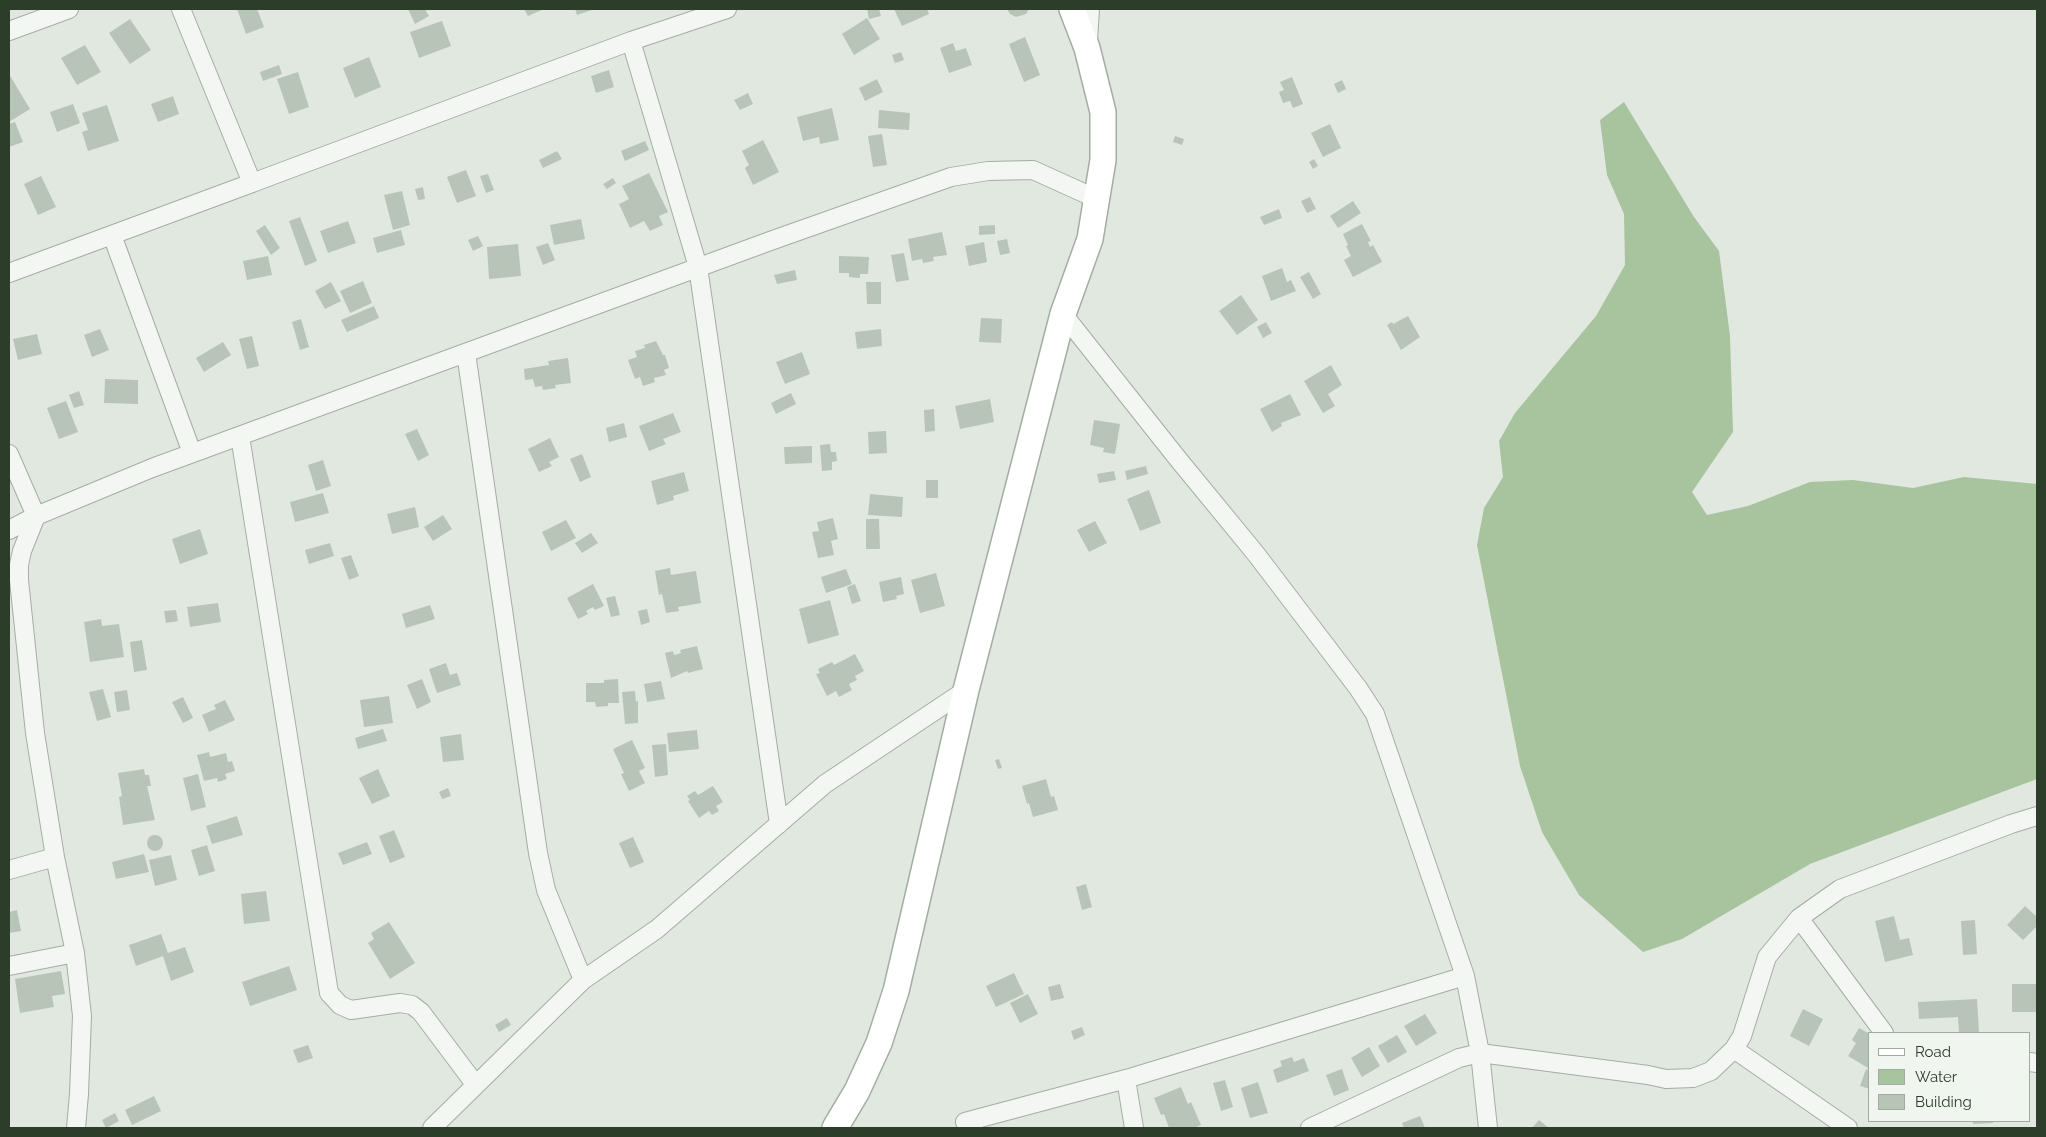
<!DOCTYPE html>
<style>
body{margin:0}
#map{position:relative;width:2046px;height:1137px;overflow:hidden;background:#e1e8e0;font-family:Raleway,sans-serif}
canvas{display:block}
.frame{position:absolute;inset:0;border:10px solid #2c3d2a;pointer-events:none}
.legend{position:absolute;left:1868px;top:1032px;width:162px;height:90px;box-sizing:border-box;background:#f0f5ef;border:1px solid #a2aba0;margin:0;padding:6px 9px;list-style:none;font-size:15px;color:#2c3d2a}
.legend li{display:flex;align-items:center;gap:10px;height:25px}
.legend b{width:25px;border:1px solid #a2aba0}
</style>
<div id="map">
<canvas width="2046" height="1137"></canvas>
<div class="frame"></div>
<ul class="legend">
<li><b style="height:6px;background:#fff"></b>Road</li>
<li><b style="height:14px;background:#a7c49e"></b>Water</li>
<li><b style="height:14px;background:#b9c4b8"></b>Building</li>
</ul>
</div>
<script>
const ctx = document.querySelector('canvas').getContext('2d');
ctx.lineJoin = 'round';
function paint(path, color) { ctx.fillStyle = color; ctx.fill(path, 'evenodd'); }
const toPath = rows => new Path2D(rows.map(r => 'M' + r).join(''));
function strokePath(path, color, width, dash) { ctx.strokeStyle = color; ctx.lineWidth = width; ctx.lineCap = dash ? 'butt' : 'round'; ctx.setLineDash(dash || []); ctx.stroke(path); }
const water = toPath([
 [1624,102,1694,217,1719,251,1730,336,1733,432,1692,492,1707,515,1748,506,1810,482,1853,480,1913,488,1964,477,2037,484,2037,779,1810,864,1682,939,1643,952,1579,895,1542,832,1520,766,1477,545,1484,508,1503,477,1499,441,1515,413,1596,316,1625,265,1624,214,1607,175,1600,120]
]);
const building = toPath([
 [237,9,257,9,264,27,246,34],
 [408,9,425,9,429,16,415,24],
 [524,9,544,9,528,16],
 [575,9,595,9,577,15],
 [867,9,879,9,881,16,869,19],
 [894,9,927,9,929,14,902,26],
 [1007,9,1029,9,1026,14,1016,17,1010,14],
 [867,18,880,39,854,55,842,34],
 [130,19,151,50,130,64,109,33],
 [442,21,451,46,419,58,410,32],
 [1025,37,1040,75,1024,82,1009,44],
 [953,43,956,51,966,48,972,65,949,73,940,48],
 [85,45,101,72,77,85,61,58],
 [901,52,904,60,895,63,892,55],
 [369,57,381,87,355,98,343,68],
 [279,65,282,74,263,81,260,72],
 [609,70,614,87,596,93,591,76],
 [298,72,309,107,289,114,277,79],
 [9,74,30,109,9,122],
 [1292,77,1303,104,1293,108,1290,101,1283,103,1279,92,1284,90,1280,82],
 [877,79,883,92,865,101,859,88],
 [1342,80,1346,89,1338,93,1334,84],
 [748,93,753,104,740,110,734,100],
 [173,96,179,114,158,122,151,104],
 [73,104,80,123,57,132,50,112],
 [107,105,119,141,88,151,82,132,88,130,82,113],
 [832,108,839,140,820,144,819,137,803,141,797,117],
 [879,110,910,113,909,130,878,128],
 [15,122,23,142,9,147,9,124],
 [1330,124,1341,148,1323,157,1311,133],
 [882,134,887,165,873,167,868,136],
 [1175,136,1184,139,1182,145,1173,142],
 [763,140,779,172,753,185,745,168,749,165,742,151],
 [645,141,649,150,625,161,621,151],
 [557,151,562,159,543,168,539,160],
 [1314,159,1318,166,1313,169,1309,162],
 [466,170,476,196,457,203,447,177],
 [649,173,668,212,659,216,663,225,650,231,644,221,630,228,619,204,629,199,622,186],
 [488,174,494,190,486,193,480,176],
 [41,176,56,207,38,215,24,184],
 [613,178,616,183,607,189,603,184],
 [423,187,425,199,418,200,415,189],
 [402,191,410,225,393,230,384,195],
 [1310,197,1316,209,1307,213,1301,201],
 [1353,201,1361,213,1338,228,1330,216],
 [1279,209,1282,218,1264,225,1260,217],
 [300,217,317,261,305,266,289,221],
 [581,219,585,239,554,245,550,225],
 [348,221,356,243,328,253,320,231],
 [1362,224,1371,241,1368,242,1370,247,1373,245,1382,262,1353,277,1344,260,1351,256,1346,246,1348,245,1343,234],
 [265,225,280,248,271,255,256,231],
 [995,225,995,234,979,235,979,226],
 [401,230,405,245,377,253,373,238],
 [942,232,947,255,933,257,934,261,923,263,922,259,912,261,908,239],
 [478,236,483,246,473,251,468,240],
 [1007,239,1010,253,1000,255,997,241],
 [984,242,987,262,969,266,965,246],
 [548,243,555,260,543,265,536,247],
 [518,244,521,276,489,279,487,247],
 [904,253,909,280,896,282,891,255],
 [268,256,272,275,247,280,243,261],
 [839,256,869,257,868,274,860,274,860,278,849,277,849,273,839,273],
 [1282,268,1287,282,1291,280,1296,291,1271,301,1262,276],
 [795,270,797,280,777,284,774,275],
 [1309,272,1321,294,1313,299,1300,277],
 [363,281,372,303,350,313,340,291],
 [331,282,341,301,325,309,315,291],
 [866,282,881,282,881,304,867,304],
 [1241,295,1258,320,1237,335,1219,311],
 [374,306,379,318,347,332,341,320],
 [1408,316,1420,337,1401,350,1387,325,1392,322,1393,324],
 [981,318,1002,319,1001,343,979,342],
 [301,319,309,347,300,350,292,322],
 [1266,322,1272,333,1263,338,1257,327],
 [100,329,109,350,92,357,84,335],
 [881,329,882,346,857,349,855,332],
 [37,334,42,354,18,360,13,339],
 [252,336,259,366,247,369,239,339],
 [656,341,663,355,665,355,669,368,664,370,666,375,654,378,655,382,643,386,640,377,635,379,628,360,637,357,635,351,645,348,644,345],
 [223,342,231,355,204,372,196,358],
 [802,352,810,374,785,384,776,362],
 [568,358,571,383,555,385,556,388,543,390,542,386,535,387,533,379,525,380,524,369,549,365,548,361],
 [1331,365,1342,385,1328,394,1335,406,1323,413,1304,381],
 [105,379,138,380,138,404,104,403],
 [79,391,84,405,74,408,69,395],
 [791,393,796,404,776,414,771,403],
 [1290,394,1301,415,1281,423,1282,426,1272,432,1260,409],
 [990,399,994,422,960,429,955,406],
 [66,401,78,432,59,439,47,408],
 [934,409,935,431,925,432,924,410],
 [673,413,681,432,663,439,666,444,649,451,639,426],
 [1094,420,1120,424,1115,454,1103,452,1104,448,1090,445],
 [624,423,627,437,609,442,606,428],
 [417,429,429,455,418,461,405,434],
 [886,431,887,453,869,454,868,432],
 [550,438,559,457,549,462,552,466,539,472,528,449],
 [830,444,831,452,836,452,837,461,832,462,832,470,822,471,820,445],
 [812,446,812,463,785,464,784,447],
 [582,454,591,477,580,482,570,459],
 [323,460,331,486,316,491,308,465],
 [1146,466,1148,474,1127,480,1125,471],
 [1114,471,1116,480,1099,483,1097,474],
 [684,472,689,491,673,496,674,500,657,505,651,481],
 [926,480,938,480,938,498,926,498],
 [1149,490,1161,523,1140,531,1127,499],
 [323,493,329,513,295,522,290,502],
 [870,494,903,497,902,517,868,515],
 [415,507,419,527,392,534,387,514],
 [443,515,452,529,433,541,424,527],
 [833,518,838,539,831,541,834,555,818,558,812,532,819,531,817,522],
 [866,519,879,519,880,549,866,549],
 [566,520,576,538,551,551,542,532],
 [1095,521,1107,543,1089,552,1077,530],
 [200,529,208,554,180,564,172,539],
 [591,533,598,543,582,553,575,543],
 [330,543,334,556,309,564,305,550],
 [351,555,359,576,349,580,341,558],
 [670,568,671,575,696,571,701,603,678,607,679,611,666,613,662,594,659,595,655,571],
 [846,569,852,584,826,593,821,577],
 [936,573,945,606,920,613,911,580],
 [901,577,904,594,896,596,897,599,883,602,879,582],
 [593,584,604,606,595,610,593,607,586,611,588,614,578,619,567,598],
 [855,584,861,601,852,604,847,587],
 [615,596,620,615,611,617,606,598],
 [830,600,839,635,808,644,799,609],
 [218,603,221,622,190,627,187,607],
 [430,605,435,619,406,628,402,614],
 [647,609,650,622,641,625,638,611],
 [176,610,178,621,166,623,164,611],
 [101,619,102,626,119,624,124,657,90,662,84,622],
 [142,640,147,670,134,672,130,642],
 [697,646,703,669,688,673,687,671,671,678,665,653,673,651,674,655,681,653,680,650],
 [855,654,864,671,855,676,857,680,849,684,852,690,839,697,836,691,827,696,816,674,820,673,818,669,832,662,834,665],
 [446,663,450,675,457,673,461,685,437,693,429,669],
 [422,679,431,702,417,709,407,685],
 [618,679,619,703,608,703,608,706,596,707,595,702,586,702,586,683,604,683,604,680],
 [661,681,665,699,647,702,644,684],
 [103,689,111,717,97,721,89,692],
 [127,690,130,710,117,712,114,692],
 [635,691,636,702,638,701,638,723,625,724,622,692],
 [389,696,393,723,364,727,360,700],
 [183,697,193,718,183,723,172,702],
 [225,700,235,720,209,732,202,715,216,709,214,705],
 [383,729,387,741,358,749,355,738],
 [697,730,699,749,669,752,667,733],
 [461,734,464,760,443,762,440,737],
 [632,740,645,768,639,771,645,783,629,791,621,774,624,773,613,749],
 [666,744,668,775,655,777,652,745],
 [209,752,210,757,226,753,228,762,232,761,235,771,225,774,227,779,218,782,217,778,204,781,197,755],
 [999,759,1002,768,998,769,995,760],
 [144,769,145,775,149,775,151,786,147,786,155,820,123,825,119,797,122,796,118,773],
 [378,769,390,796,372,804,359,778],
 [198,774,206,807,191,811,183,778],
 [1046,779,1051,797,1054,796,1058,810,1033,817,1029,803,1027,804,1022,786],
 [713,786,723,802,716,806,719,811,712,815,709,811,699,818,688,801,690,800,687,796,695,791,698,795],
 [448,788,451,796,442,799,439,792],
 [237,816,243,835,212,844,206,826],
 [394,830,405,857,390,863,379,836],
 '147 843a8 8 0 1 1 16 0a8 8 0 1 1-16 0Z',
 [633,837,644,862,630,868,619,843],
 [367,842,372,854,343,865,338,853],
 [207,845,215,871,199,876,191,850],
 [144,854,149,872,116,879,112,862],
 [171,855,177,880,155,886,149,860],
 [1086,884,1092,907,1082,910,1076,887],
 [266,891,270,921,244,924,241,894],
 [2025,906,2037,917,2037,926,2023,940,2007,925],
 [17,910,21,931,9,933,9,912],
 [1894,916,1900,940,1909,938,1913,955,1885,962,1875,921],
 [1975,920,1977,954,1963,955,1961,921],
 [389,922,415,963,390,979,368,943,374,939,371,933],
 [161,934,168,953,185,947,194,972,171,981,163,956,136,966,129,945],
 [289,966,297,990,250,1006,242,982],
 [61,971,65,994,52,996,54,1007,20,1013,15,979],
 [1014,973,1024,994,996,1007,986,986],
 [1060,984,1064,998,1051,1001,1048,987],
 [2012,984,2037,984,2037,1012,2012,1012],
 [1028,994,1038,1014,1020,1023,1010,1003],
 [1977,999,1979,1032,1959,1033,1958,1017,1919,1019,1918,1002],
 [1803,1009,1823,1019,1809,1046,1790,1036],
 [1425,1014,1437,1033,1416,1046,1404,1026],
 [507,1018,511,1025,499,1032,495,1025],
 [1082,1027,1085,1035,1074,1040,1071,1031],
 [1859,1028,1870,1034,1870,1065,1868,1068,1848,1056,1856,1043,1852,1040],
 [1397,1035,1407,1052,1388,1063,1378,1046],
 [308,1045,313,1058,298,1063,293,1050],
 [1369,1047,1380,1066,1362,1077,1351,1058],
 [1292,1057,1294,1062,1304,1058,1309,1071,1277,1083,1273,1070,1282,1066,1280,1061],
 [1342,1069,1349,1090,1334,1096,1326,1075],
 [1866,1069,1870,1071,1870,1089,1860,1086],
 [1225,1080,1233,1107,1221,1111,1213,1083],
 [1258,1082,1268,1113,1250,1118,1241,1088],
 [1181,1087,1188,1104,1191,1102,1201,1125,1194,1128,1169,1128,1164,1114,1161,1115,1154,1098],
 [154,1096,161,1111,132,1125,125,1110],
 [115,1113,119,1121,106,1128,102,1120],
 [1420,1116,1425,1128,1404,1128,1402,1123],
 [1539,1120,1549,1128,1532,1128],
 [1973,1121,1993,1121,1993,1123,1973,1124]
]);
const street = toPath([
 [181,9,252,183,631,41,727,9],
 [9,31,69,9],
 [631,41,698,267,779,824],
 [1088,42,1090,9],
 [112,235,192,453],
 [9,273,252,183],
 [1063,314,1178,459,1256,554,1358,688,1375,714,1465,976,1480,1053,1488,1128],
 [466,353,538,853,546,890,583,980],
 [240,436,329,993,340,1005,351,1010,400,1003,412,1005,421,1012,475,1084],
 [9,454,36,516,22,551,19,565,19,580,35,733,55,857,75,953,82,1016,79,1094,76,1128],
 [9,530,36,516,152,468,773,240,951,177,988,171,1033,170,1097,199],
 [9,870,55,857],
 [1799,918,1884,1033],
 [9,966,75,953],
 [1734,1049,1848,1128],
 [2030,1062,2037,1063],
 [1126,1079,1134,1128],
 [432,1128,583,980,657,929,825,784,966,690],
 [967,1128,965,1122,1126,1079,1465,976],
 [1310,1128,1459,1058,1480,1053,1648,1075,1666,1079,1693,1078,1711,1071,1734,1049,1742,1036,1767,957,1799,918,1840,889,2011,824,2037,816]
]);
const secondary = toPath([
 [835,1128,857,1091,879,1043,896,991,966,690,1063,314,1090,239,1103,160,1103,112,1087,48,1072,9]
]);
paint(water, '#a7c49e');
paint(building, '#b9c4b8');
strokePath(street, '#a3aea2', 20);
strokePath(secondary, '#a3aea2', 28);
strokePath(street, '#f3f6f2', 18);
strokePath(secondary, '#fff', 25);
</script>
